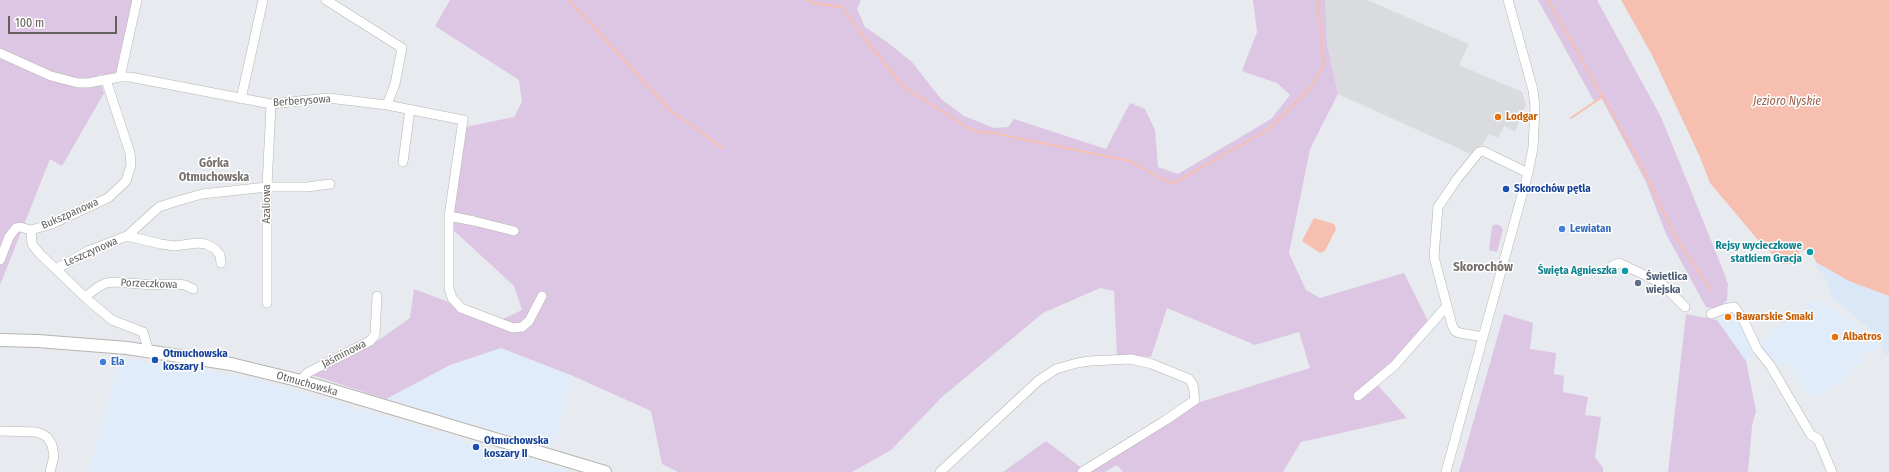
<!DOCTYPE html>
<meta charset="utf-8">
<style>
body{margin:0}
#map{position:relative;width:1889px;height:472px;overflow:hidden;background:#e7eaee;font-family:"Fira Sans Condensed",sans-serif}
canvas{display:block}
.scale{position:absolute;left:8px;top:16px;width:109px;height:18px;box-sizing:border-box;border:2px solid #65605e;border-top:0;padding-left:5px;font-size:12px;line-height:14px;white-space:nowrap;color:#65605e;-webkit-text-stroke:3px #fff;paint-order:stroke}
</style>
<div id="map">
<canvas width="1889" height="472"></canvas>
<div class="scale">100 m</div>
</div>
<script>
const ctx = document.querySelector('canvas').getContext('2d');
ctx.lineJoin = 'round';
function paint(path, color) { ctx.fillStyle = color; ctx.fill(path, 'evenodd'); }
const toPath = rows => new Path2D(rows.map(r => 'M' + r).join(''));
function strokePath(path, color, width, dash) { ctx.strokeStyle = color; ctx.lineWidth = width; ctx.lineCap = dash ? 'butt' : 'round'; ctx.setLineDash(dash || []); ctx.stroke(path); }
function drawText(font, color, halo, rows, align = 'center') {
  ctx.font = font + ' "Fira Sans Condensed",sans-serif'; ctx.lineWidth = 3; ctx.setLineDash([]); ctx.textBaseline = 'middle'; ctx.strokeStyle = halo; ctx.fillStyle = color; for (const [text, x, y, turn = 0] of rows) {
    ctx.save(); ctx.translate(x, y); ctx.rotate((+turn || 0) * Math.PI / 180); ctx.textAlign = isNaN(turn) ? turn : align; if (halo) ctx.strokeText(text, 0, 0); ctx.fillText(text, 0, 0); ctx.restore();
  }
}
const commercial = toPath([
 [1822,301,1877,340,1879,348,1864,352,1862,364,1852,365,1850,374,1825,393,1809,397,1788,363,1773,366,1762,351,1746,361,1717,320,1718,309,1724,303,1742,321,1757,344,1801,311,1808,303],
 [501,348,573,376,553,448,386,399,450,365],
 [120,358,156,364,164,362,258,380,458,438,467,444,519,462,521,457,573,472,88,472]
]);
const industrial = toPath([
 [1325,0,1367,0,1469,44,1459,65,1522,92,1526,104,1515,131,1504,126,1498,138,1489,134,1483,144,1471,154,1338,94,1327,43]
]);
const green = toPath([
 [0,0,134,0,118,73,98,75,104,93,62,166,50,159,0,285],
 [450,0,861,0,857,9,865,27,887,42,912,62,941,99,964,116,994,128,1008,127,1014,119,1106,149,1130,103,1145,109,1155,130,1158,167,1178,174,1271,119,1290,95,1277,83,1242,71,1257,32,1253,0,1325,0,1327,43,1338,94,1310,149,1289,253,1306,290,1320,298,1404,273,1428,321,1375,382,1407,418,1301,442,1283,472,1123,472,1117,465,1105,472,1090,472,1197,403,1310,368,1299,332,1255,345,1167,308,1151,357,1117,355,1114,291,1100,288,1043,313,942,397,891,450,852,472,678,472,662,464,651,411,573,376,501,348,450,365,386,399,312,375,373,344,410,318,414,289,499,321,522,310,514,286,450,227,465,127,514,117,522,102,519,80,435,26],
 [1538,0,1597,0,1661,117,1721,265,1728,284,1727,300,1718,309,1706,307,1666,234,1646,182,1601,97,1594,101],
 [1496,224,1501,226,1503,230,1497,252,1489,250,1492,226],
 [1504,314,1533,323,1530,349,1556,353,1554,374,1564,376,1563,392,1588,397,1585,415,1601,417,1595,457,1603,468,1603,472,1459,472],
 [1686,314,1717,320,1746,361,1756,411,1752,426,1748,472,1668,472],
 [1046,441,1087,472,1003,472]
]);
const sand = toPath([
 [1816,262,1849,281,1889,296,1889,355,1884,353,1879,336,1833,298,1823,273,1817,269]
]);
const water = toPath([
 [1621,0,1889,0,1889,296,1849,281,1816,262,1810,249,1799,251,1800,264,1783,264,1758,240,1710,183,1700,157,1652,55],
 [1314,218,1334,224,1336,229,1325,251,1320,253,1302,241]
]);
const stream = toPath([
 [569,0,670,110,723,148],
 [807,0,813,3,842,7,864,38,904,87,966,127,978,132,993,133,1130,161,1166,181,1174,183,1269,129,1311,87,1324,65,1318,5,1319,0],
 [1548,0,1640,163,1674,234,1711,290],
 [1571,118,1602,97]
]);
const street = toPath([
 [326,0,402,48,395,84,387,105],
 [0,53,51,76,78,83,88,83,120,77,130,77,271,104,328,98,387,105,463,120,449,216,449,288,452,298,461,308,513,328,522,327,529,321,542,296],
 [120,77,137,0],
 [241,99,263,0],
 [403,162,410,109],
 [449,216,474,221,514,231],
 [31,230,32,244,39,253,88,300,112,320,143,332,147,345,144,350],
 [127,236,161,244,175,246,197,243,206,244,215,249,220,255,221,263],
 [0,260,9,237,16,228,20,227,31,230,52,224,108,198,126,181,131,165,130,153,106,80],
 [1612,266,1619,263,1651,278,1664,286,1685,307],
 [56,269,88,251,127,236,159,207,174,202,202,194,267,187,307,187,330,184],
 [85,297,98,287,106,283,116,282,153,285,175,284,185,285,193,289],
 [267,303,267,187,271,104],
 [1711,314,1724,309,1734,307,1743,319,1757,349,1770,365,1811,435,1818,439,1832,472],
 [1483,337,1460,333,1455,331,1452,325,1434,257,1438,207,1457,179,1479,152,1483,151,1528,173],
 [301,381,307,373,370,341,375,335,377,296],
 [1358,396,1394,366,1446,307],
 [0,431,36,432,42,434,47,437,52,445,54,456,50,472],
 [940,472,1038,381,1056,369,1077,363,1090,361,1131,359,1152,364,1189,379,1193,385,1195,400,1166,420,1082,472],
 [1446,472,1528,173,1533,148,1535,108,1533,90,1508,0]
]);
const secondary = toPath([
 [0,340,38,341,127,348,231,364,301,381,605,472]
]);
const markers = [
 [1498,117,4,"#e8710a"],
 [1506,189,4,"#1a4fb4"],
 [1562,229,4,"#3f7fe0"],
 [1810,252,4,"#0f9aa8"],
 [1625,271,4,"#0f9aa8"],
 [1638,283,4,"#5c6f8a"],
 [1728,317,4,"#e8710a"],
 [1835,337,4,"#e8710a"],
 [155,360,4,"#1a4fb4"],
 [103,362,4,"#3f7fe0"],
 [476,447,4,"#1a4fb4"]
];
const streetNames = [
 ["Berberysowa",302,101,-4],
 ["Azaliowa",267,204,-90],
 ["Bukszpanowa",70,214,-24],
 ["Leszczynowa",91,252,-24],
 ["Porzeczkowa",149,284,2],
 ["Jaśminowa",344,354,-27],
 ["Otmuchowska",307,384,16]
];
const foodNames = [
 ["Lodgar",1506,117],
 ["Bawarskie Smaki",1736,317],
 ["Albatros",1843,337]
];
const transitNames = [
 ["Skorochów pętla",1514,189],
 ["Otmuchowska",163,354],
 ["koszary I",163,367],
 ["Otmuchowska",484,441],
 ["koszary II",484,454]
];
const shopNames = [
 ["Lewiatan",1570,229],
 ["Ela",111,362]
];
const cultureNames = [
 ["Rejsy wycieczkowe",1802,246],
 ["statkiem Gracja",1802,259],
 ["Święta Agnieszka",1617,271]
];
const serviceNames = [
 ["Świetlica",1646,277],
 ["wiejska",1646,290]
];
const waterNames = [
 ["Jezioro Nyskie",1787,102]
];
const neighbourhoodNames = [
 ["Górka",214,164],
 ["Otmuchowska",214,178]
];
const quarterNames = [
 ["Skorochów",1483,267]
];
paint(commercial, '#e0ecfa');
paint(industrial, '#d9dbde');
paint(green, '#ddc6e3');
paint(sand, '#d9e7f7');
paint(water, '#f6bfb0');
strokePath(stream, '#f6bfb0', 2);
strokePath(street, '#b7b4b2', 10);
strokePath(secondary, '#b7b4b1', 14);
strokePath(street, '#fff', 9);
strokePath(secondary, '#fff', 12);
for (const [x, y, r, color] of markers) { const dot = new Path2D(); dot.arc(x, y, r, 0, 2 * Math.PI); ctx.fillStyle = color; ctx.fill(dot); strokePath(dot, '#fff', 1.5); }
drawText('11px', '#65605e', '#fff', streetNames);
drawText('bold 11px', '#c56008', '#fff', foodNames, 'left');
drawText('bold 11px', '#164399', '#fff', transitNames, 'left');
drawText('bold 11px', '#366cbe', '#fff', shopNames, 'left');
drawText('bold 11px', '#0d838f', '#fff', cultureNames, 'right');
drawText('bold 11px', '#4e5e75', '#fff', serviceNames, 'left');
drawText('italic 12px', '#9e634a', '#fff', waterNames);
drawText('bold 12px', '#77716f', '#fff', neighbourhoodNames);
drawText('bold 13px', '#77716f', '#fff', quarterNames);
</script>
